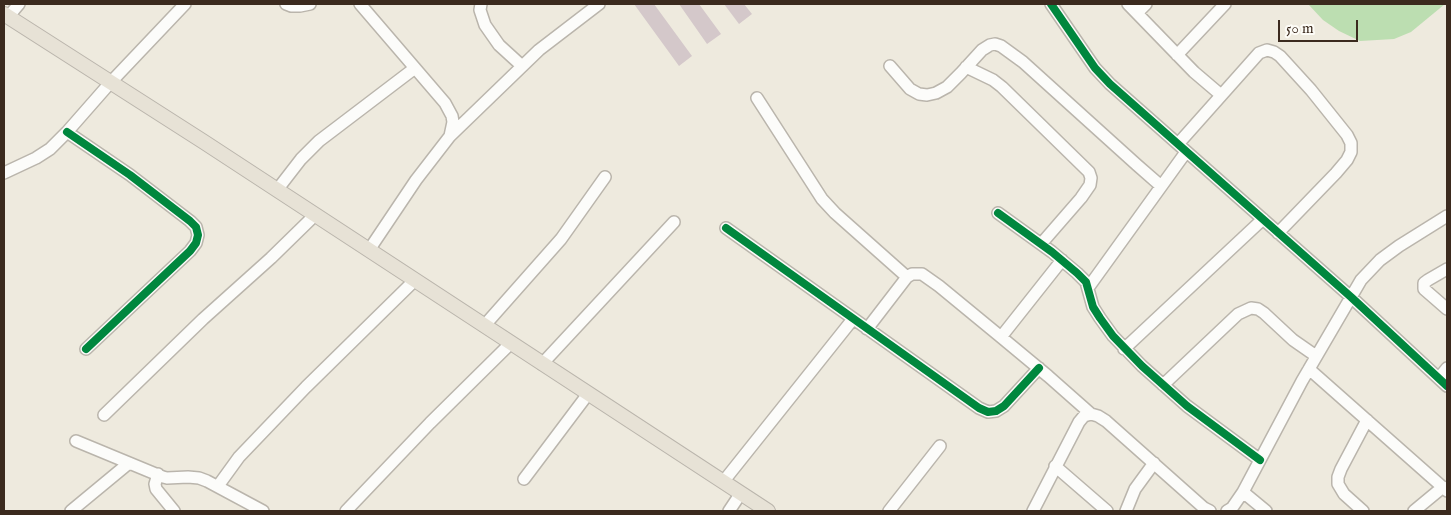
<!DOCTYPE html>
<style>
body{margin:0}
#map{position:relative;width:1451px;height:515px;overflow:hidden;background:#eeeade;font-family:"IM FELL English",serif}
canvas{display:block}
.frame{position:absolute;inset:0;border:5px solid #3b2a1e;pointer-events:none}
.scale{position:absolute;left:1278px;top:20px;width:80px;height:22px;box-sizing:border-box;border:2px solid #3b2a1e;border-top:0;padding-left:6px;font-size:15px;line-height:18px;white-space:nowrap;color:#3b2a1e;-webkit-text-stroke:4px #fdfcf7;paint-order:stroke}
</style>
<div id="map">
<canvas width="1451" height="515"></canvas>
<div class="frame"></div>
<div class="scale">50 m</div>
</div>
<script>
const ctx = document.querySelector('canvas').getContext('2d');
ctx.lineJoin = 'round';
function paint(path, color) { ctx.fillStyle = color; ctx.fill(path, 'evenodd'); }
const toPath = rows => new Path2D(rows.map(r => 'M' + r).join(''));
function strokePath(path, color, width, dash) { ctx.strokeStyle = color; ctx.lineWidth = width; ctx.lineCap = dash ? 'butt' : 'round'; ctx.setLineDash(dash || []); ctx.stroke(path); }
const green = toPath([
 [1308,4,1445,4,1411,32,1394,39,1360,41,1339,31,1323,20]
]);
const building = toPath([
 [634,4,654,4,692,56,679,66],
 [679,4,699,4,721,34,707,44],
 [724,4,744,4,752,14,739,24]
]);
const minor = toPath([
 [286,4,291,6,300,6,310,4],
 [360,4,445,103,452,116,453,122,450,136],
 [481,4,480,10,485,25,499,45,522,66],
 [1051,4,1095,68,1110,84,1351,297,1447,386],
 [1128,4,1194,72,1221,95],
 [1137,13,1146,4],
 [8,17,19,4],
 [1177,55,1225,4],
 [890,66,910,89,919,94,927,95,936,93,947,87,961,73,982,50,990,45,995,44,1001,46,1023,62,1137,165,1161,186],
 [966,67,993,80,1002,87,1089,172,1091,178,1090,185,1081,198,1041,244],
 [757,98,822,199,835,213,907,277],
 [67,132,130,175,190,221,196,227,198,235,196,243,190,251,86,349],
 [1178,144,1259,53,1267,50,1274,52,1280,56,1311,90,1347,135,1351,143,1351,152,1347,160,1336,173,1278,233],
 [4,173,36,158,50,149,67,132,110,83,185,4],
 [277,190,301,159,319,141,415,68],
 [998,213,1052,252,1077,273,1086,282,1093,307,1100,318,1113,336,1142,366,1187,406,1260,460],
 [726,228,979,408,988,412,996,411,1004,406,1039,368],
 [369,250,416,180,450,136,539,50,599,4],
 [1447,269,1428,280,1424,283,1424,289,1447,309],
 [1088,288,1186,152],
 [484,326,561,239,605,177],
 [867,329,907,277,912,274,922,274,939,286,1001,337,1048,376,1091,414],
 [1001,337,1062,260],
 [1124,349,1263,219],
 [542,364,674,222],
 [1309,369,1447,491],
 [1439,378,1447,368],
 [1163,385,1238,314,1251,308,1258,309,1264,313,1293,340,1316,356],
 [104,415,203,319,271,258,315,215],
 [76,441,163,477,167,478,188,477,199,478,207,481,263,511],
 [1055,466,1107,511],
 [158,474,155,484,156,489,174,511],
 [524,479,588,394],
 [723,482,853,319],
 [218,486,239,457,306,387,415,280],
 [1243,492,1266,511],
 [71,511,129,463],
 [346,511,430,423,511,343],
 [729,511,741,493],
 [889,511,940,446],
 [1033,511,1079,422,1084,416,1091,414,1098,416,1106,421,1204,508,1210,511],
 [1126,511,1135,489,1154,463],
 [1227,511,1232,508,1243,492,1302,381,1361,280,1380,260,1399,246,1447,216],
 [1363,511,1344,494,1338,484,1338,477,1341,469,1367,420],
 [1414,511,1443,487]
]);
const major = toPath([
 [4,14,204,142,768,511]
]);
const cycleway = toPath([
 [1051,4,1095,68,1110,84,1351,297,1447,386],
 [67,132,130,175,190,221,196,227,198,235,196,243,190,251,86,349],
 [998,213,1052,252,1077,273,1086,282,1093,307,1100,318,1113,336,1142,366,1187,406,1260,460],
 [726,228,979,408,988,412,996,411,1004,406,1039,368]
]);
paint(green, '#bcdeb1');
paint(building, '#d4c8ca');
strokePath(minor, '#bab5ac', 14);
strokePath(major, '#bab5ac', 16);
strokePath(minor, '#fcfcfa', 11);
strokePath(major, '#e7e2d6', 14);
strokePath(cycleway, '#00873e', 8);
</script>
